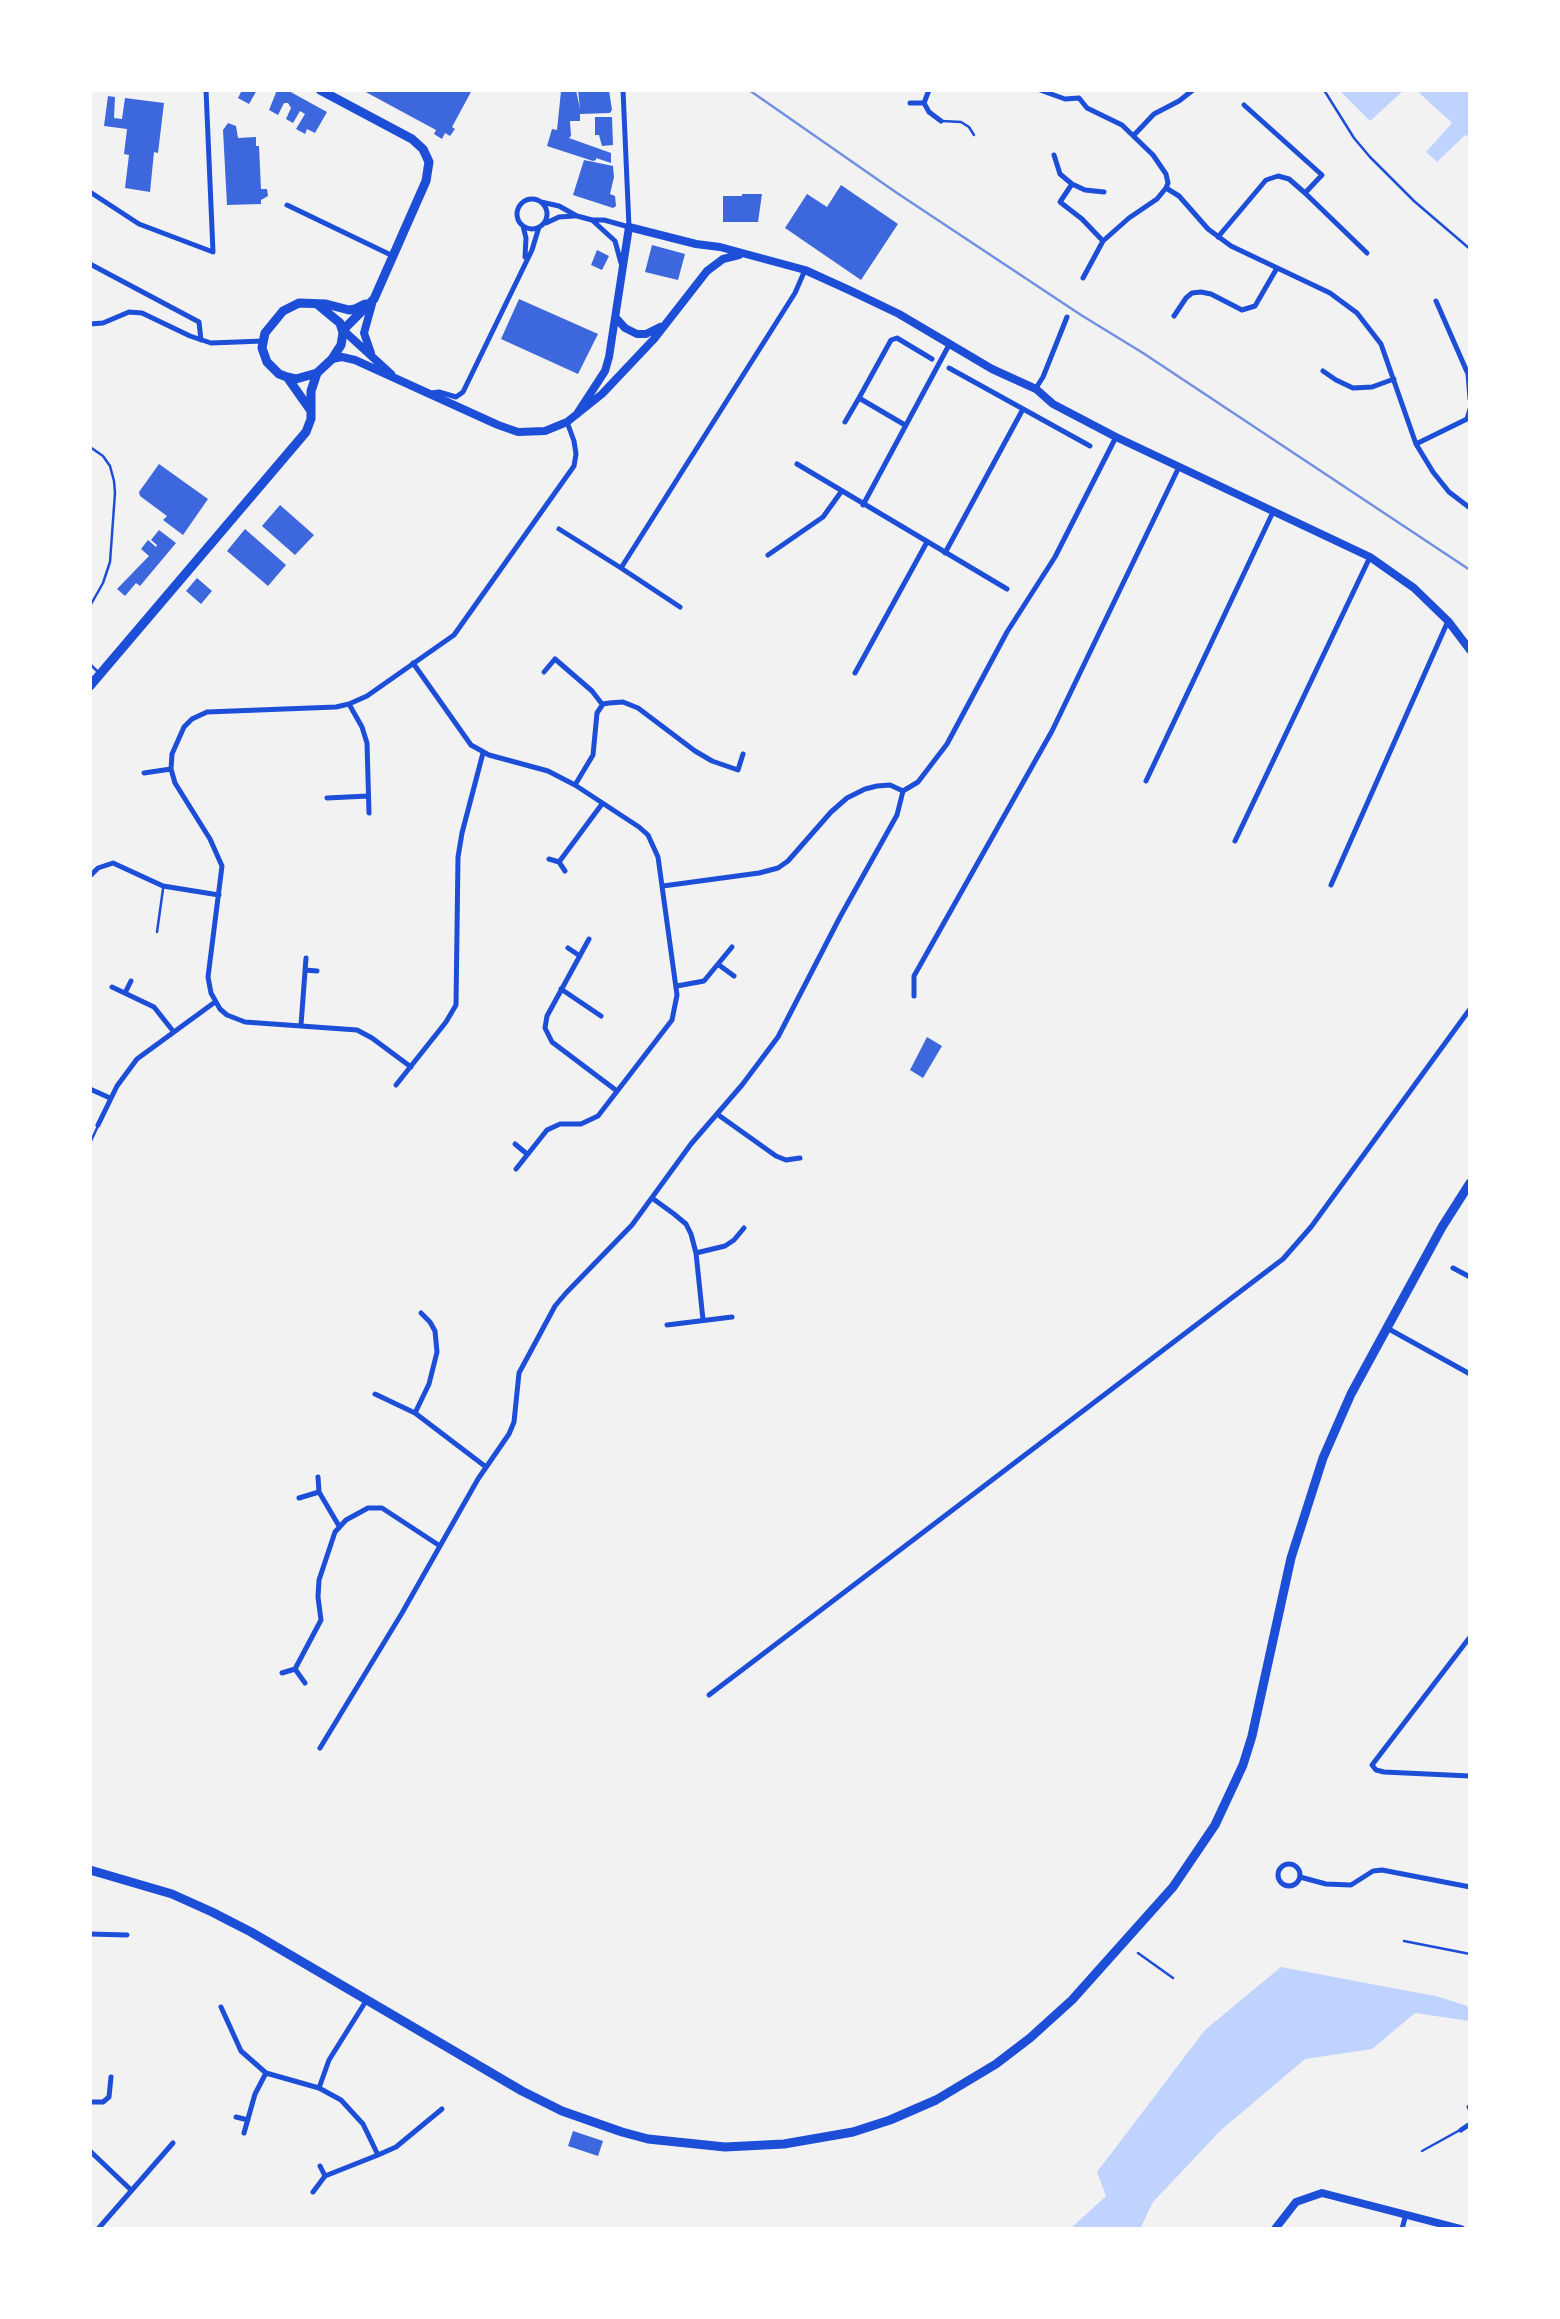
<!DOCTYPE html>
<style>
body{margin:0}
#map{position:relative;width:1560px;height:2319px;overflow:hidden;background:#f2f2f2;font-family:"PT Sans Narrow",sans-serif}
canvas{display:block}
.frame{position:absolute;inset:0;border:92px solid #fff;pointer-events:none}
</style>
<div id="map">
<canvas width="1560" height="2319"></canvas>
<div class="frame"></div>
</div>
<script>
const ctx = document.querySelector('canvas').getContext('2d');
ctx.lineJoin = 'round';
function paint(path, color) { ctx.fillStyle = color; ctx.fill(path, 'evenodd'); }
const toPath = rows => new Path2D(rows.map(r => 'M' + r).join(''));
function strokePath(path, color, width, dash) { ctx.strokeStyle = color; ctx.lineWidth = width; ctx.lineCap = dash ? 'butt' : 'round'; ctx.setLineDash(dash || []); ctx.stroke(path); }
const water = toPath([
 [1339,90,1404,90,1370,121],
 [1416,90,1470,90,1470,139,1465,135,1437,162,1426,152,1452,123],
 [1281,1967,1440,1997,1470,2007,1470,2021,1415,2013,1372,2049,1305,2059,1220,2131,1153,2202,1140,2229,1070,2229,1106,2196,1097,2172,1205,2030]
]);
const building = toPath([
 [242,90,257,90,249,104,238,98],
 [277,90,287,90,327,112,315,133,307,129,305,134,296,129,305,114,300,111,293,123,286,119,291,108,288,103,284,103,278,115,269,110],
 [362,90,472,90,452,127,455,129,450,136,445,133,442,139,434,134,436,130],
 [576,90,580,109,578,90,609,90,612,110,610,113,580,114,580,121,570,121,571,136,569,138,611,153,611,163,596,158,596,160,593,161,547,146,552,129,557,130,561,91],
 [108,96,115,97,114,118,122,119,125,98,164,103,158,153,154,152,150,192,125,188,129,155,124,154,127,129,104,126],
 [595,117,612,117,613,145,602,146,599,135,595,135],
 [228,123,236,126,238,138,256,137,256,146,259,146,261,189,267,189,268,196,261,200,261,204,227,205,223,130],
 [584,160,613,166,614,177,610,194,615,196,616,206,613,208,573,195],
 [841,185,898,224,861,280,785,228,807,194,827,207],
 [742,194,762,194,758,222,723,222,723,196,742,196],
 [652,245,685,254,678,280,645,272],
 [597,250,609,256,602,270,591,265],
 [519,299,598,334,578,374,501,339],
 [159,464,208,499,183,535,163,520,167,516,140,496,139,492],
 [280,505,314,535,295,555,262,526],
 [245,529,286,565,268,586,227,551],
 [159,530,176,543,140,586,136,583,125,596,117,589,149,556,141,549,148,540,156,547,157,545,151,540],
 [197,578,212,591,201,604,186,591],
 [927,1037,942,1046,923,1078,910,1070],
 [573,2131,603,2141,598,2156,568,2146]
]);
const path = toPath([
 [1324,90,1354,138,1370,157,1414,201,1470,249],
 [1404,1941,1470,1954],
 [1138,1953,1173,1978]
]);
const service = toPath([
 [942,121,961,122,969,127,974,135],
 [90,447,103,456,110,466,114,481,115,493,110,562,103,583,90,606],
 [90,664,99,673],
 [157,932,163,889],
 [90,1143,98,1126],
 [1422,2151,1460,2130]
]);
const minor = toPath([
 [929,90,924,103,929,112,941,121],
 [1040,90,1065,99,1079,98,1087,108,1122,125,1153,155,1166,174,1168,183,1166,188],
 [910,103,924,103],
 [1244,105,1322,175,1305,193],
 [1134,135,1154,114,1179,101,1193,90],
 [1054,155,1060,174,1072,184,1085,190,1104,192],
 [1072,184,1060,202,1082,219,1103,241],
 [1166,188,1179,196,1208,229,1231,246,1330,293,1357,313,1381,344,1416,444,1433,472,1449,492,1470,508],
 [90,192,139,224,213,252,206,90],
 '517 214a15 15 0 1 1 30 0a15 15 0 1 1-30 0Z',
 [541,202,559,206,577,216,592,220,604,220,629,227,623,90],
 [287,205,393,256],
 [592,220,615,241,621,263],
 [546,223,559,217,574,216],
 [523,226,526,238,525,257],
 [1218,237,1266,180,1278,176,1289,179,1305,193,1367,253],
 [90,264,199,322,201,340],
 [1083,278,1103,241,1129,218,1157,199,1166,188],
 [1436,301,1468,374,1470,399],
 [1174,316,1186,298,1192,293,1201,292,1211,294,1242,310,1255,306,1277,268],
 [90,324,103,323,129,312,142,313,190,336,211,343,263,341],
 [949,368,1090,446],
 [1323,371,1336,380,1353,388,1372,387,1394,379],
 [1036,388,1043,377,1067,317],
 [431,393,439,392,456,397,463,392,532,250,539,227],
 [859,398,891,340,897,338,932,359],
 [845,422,859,398,905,425],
 [1416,444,1467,419,1470,409],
 [797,464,1007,589],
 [863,505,949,345],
 [559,529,621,568],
 [945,553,1023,409],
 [768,555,823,517,841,492],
 [680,607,621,568,795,293,805,270],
 [413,663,471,745,489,755,548,771,575,785,639,827,648,835,658,857,677,995,672,1020,598,1116,581,1124,560,1124,547,1130,516,1169],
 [544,672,555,659,592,691,602,704],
 [855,673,927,542],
 [349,704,362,727,367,743,369,813],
 [144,773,171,769],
 [1146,781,1273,512],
 [575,785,593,755,597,713,603,704,609,703,623,702,638,708,695,751,712,761,738,770,743,754],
 [903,791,918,782,947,744,1007,632,1055,557,1116,437],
 [327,798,368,796],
 [1235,841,1370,557],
 [549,859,559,862,565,871],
 [559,862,602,804],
 [90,876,98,868,113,863,163,886,219,895],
 [1331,885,1448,621],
 [663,886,759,873,778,868,788,861,831,812,847,798,865,789,877,786,890,785,903,791],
 [589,939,547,1016,545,1028,552,1042,617,1091],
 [568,948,580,956],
 [719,965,734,976],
 [305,970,317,971],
 [677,986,704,981,732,947],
 [112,987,154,1007,173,1031],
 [561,989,601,1016],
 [125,993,131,981],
 [914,996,914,976,1052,731,1179,467],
 [301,1025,306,958],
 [411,1067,372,1038,357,1030,245,1022,227,1015,220,1009,211,993,208,977,222,866,210,839,175,783,171,769,172,754,184,727,192,719,207,712,336,707,349,704,367,696,454,635,574,466,576,454,574,441,567,422],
 [396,1085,446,1022,456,1005,458,857,462,833,483,753],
 [90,1089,110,1098],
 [717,1114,776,1156,786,1160,800,1158],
 [98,1125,117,1086,137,1059,215,1002],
 [515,1144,527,1154],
 [652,1198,674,1214,686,1224,691,1234,696,1253,703,1320],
 [696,1253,725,1246,734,1240,744,1228],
 [1453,1268,1470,1277],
 [667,1325,732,1317],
 [1387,1328,1470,1374],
 [375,1394,415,1413,486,1467],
 [415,1413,429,1384,437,1352,435,1331,430,1322,421,1313],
 [319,1492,339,1526],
 [299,1498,319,1492,318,1477],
 [1470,1637,1372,1765,1376,1770,1384,1772,1470,1776],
 [295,1669,321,1620,318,1597,319,1580,335,1532,346,1520,368,1508,382,1508,440,1546],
 [282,1673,295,1669,305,1683],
 [709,1695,1283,1259,1311,1227,1470,1009],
 [320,1748,402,1613,478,1479,509,1434,514,1422,519,1373,555,1306,566,1293,632,1225,691,1144,742,1085,778,1037,840,917,897,815,903,791],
 '1278 1875a11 11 0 1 1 22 0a11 11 0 1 1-22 0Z',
 [1300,1877,1326,1884,1351,1885,1373,1871,1382,1870,1470,1887],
 [90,1934,127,1935],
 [221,2007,241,2051,266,2073,319,2088,329,2060,366,2001],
 [319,2088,341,2100,363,2124,378,2155,396,2147,442,2109],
 [90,2102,103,2102,109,2097,111,2077],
 [1469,2107,1470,2109],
 [236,2117,248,2120],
 [1461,2130,1470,2124],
 [244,2133,255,2094,266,2073],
 [90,2151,131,2190],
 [325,2176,378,2155],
 [313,2192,325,2176,320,2166],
 [98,2229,173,2143],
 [1402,2229,1406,2214]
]);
const tertiary = toPath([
 [616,318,625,328,637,334,646,334,660,327],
 [343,330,391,374],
 [371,353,364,333,372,304],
 [332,359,342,357,355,360,498,425,518,432,545,431,567,422,602,394,654,339,707,271,723,259,739,255],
 [577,414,605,371,609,357,629,227,696,244,720,247,805,270,849,290,899,314,992,369,1036,389,1053,404,1116,437,1370,557,1414,588,1448,621,1470,650],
 [1275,2229,1296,2202,1322,2193,1461,2229]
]);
const primary = toPath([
 [320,90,412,139,423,149,429,162,426,181,374,299,343,330],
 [287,377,296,379,317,373,332,359,341,345,343,333,340,323,317,304],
 [311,411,287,377,279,374,267,362,262,348,265,333,283,311,299,303,326,304,349,310,355,309,365,304],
 [90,686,306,432,311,419,311,391,317,373],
 [90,1870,172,1894,212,1912,251,1932,522,2091,562,2111,622,2132,648,2139,725,2147,784,2144,853,2132,890,2120,936,2100,996,2064,1030,2038,1072,2000,1173,1887,1215,1825,1243,1765,1252,1736,1291,1558,1323,1458,1351,1394,1442,1227,1470,1183]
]);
const rail = toPath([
 [749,90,897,193,1081,315,1143,353,1470,570]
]);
paint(water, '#bfd3fe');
paint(building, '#3d67dc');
strokePath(path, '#1d4ed8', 2.5);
strokePath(service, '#1d4ed8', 2.5);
strokePath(minor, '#1d4ed8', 5);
strokePath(tertiary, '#1d4ed8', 8);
strokePath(primary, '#1d4ed8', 9);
strokePath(rail, '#7290e2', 2.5);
</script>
